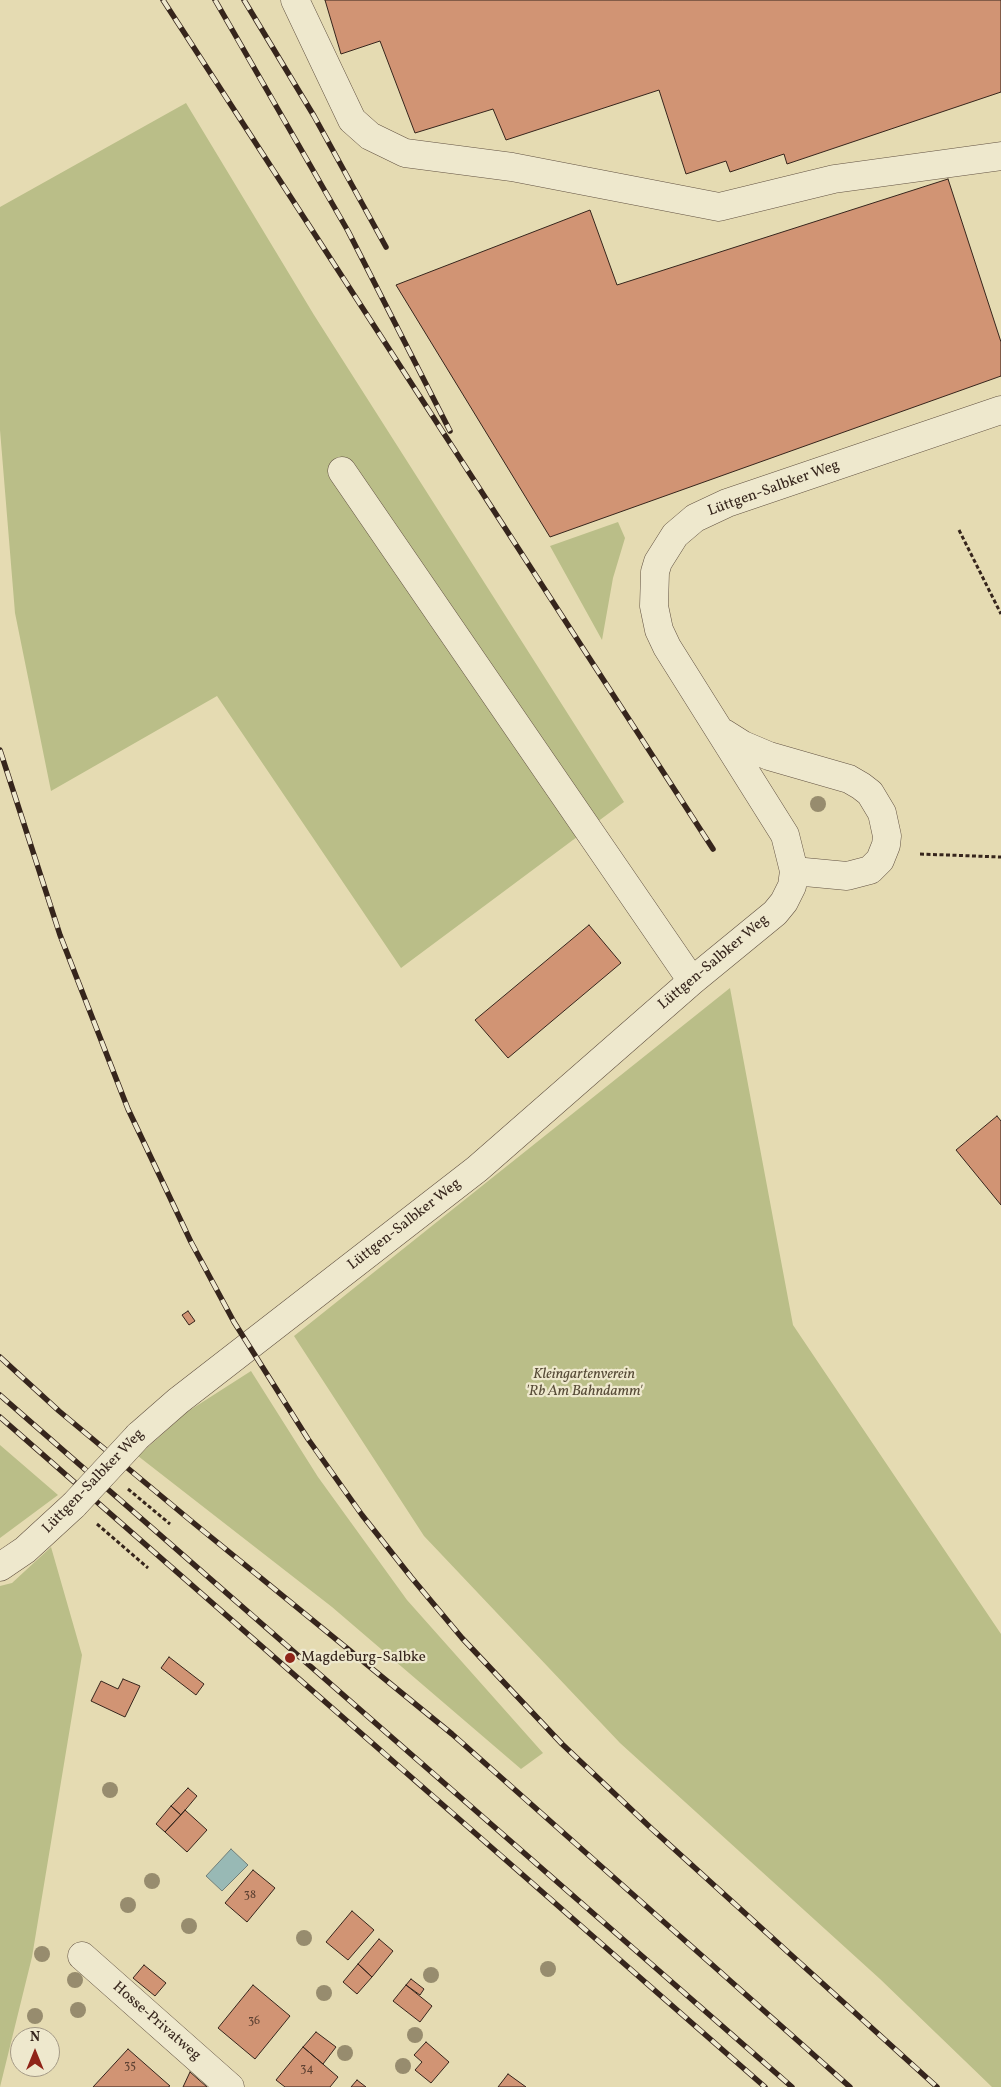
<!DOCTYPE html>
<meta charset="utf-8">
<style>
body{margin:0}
#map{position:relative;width:1001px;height:2087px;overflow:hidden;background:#e5dbb2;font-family:Vollkorn,serif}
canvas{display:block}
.north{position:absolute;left:10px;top:2027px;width:50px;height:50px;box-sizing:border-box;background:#eee8cd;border:1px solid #a49a86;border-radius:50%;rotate:0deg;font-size:14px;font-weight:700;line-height:20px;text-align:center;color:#36251c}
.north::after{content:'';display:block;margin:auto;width:18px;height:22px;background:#8f2418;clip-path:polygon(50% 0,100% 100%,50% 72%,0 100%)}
</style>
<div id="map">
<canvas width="1001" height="2087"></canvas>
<div class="north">N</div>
</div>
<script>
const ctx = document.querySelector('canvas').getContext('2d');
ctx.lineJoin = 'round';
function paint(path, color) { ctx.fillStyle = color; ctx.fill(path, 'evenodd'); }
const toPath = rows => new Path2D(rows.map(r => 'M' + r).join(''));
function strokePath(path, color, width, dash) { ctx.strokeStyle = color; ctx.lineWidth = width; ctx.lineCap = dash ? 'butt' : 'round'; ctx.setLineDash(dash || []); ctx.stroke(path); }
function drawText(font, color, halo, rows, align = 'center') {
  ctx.font = font + ' Vollkorn,serif'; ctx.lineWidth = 4.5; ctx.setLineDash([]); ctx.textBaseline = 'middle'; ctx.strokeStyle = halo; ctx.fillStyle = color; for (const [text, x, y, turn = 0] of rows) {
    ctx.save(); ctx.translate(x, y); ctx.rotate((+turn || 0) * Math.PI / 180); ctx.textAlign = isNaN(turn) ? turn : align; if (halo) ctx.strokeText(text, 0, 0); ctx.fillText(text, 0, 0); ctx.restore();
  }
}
const green = toPath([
 [186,103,314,315,624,802,401,968,217,696,51,791,15,613,0,430,0,207],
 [618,522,625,538,613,578,602,640,550,546],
 [730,988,793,1325,1001,1634,1001,2087,992,2087,880,1979,620,1743,424,1536,294,1336],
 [251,1371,318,1477,407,1600,543,1753,521,1769,332,1607,138,1456,187,1412],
 [0,1445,58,1495,0,1538],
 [51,1547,82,1655,32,1957,0,2087,0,1586,12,1583]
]);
const water = toPath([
 [231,1849,248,1865,222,1891,206,1876,231,1849]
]);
const building = toPath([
 [325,0,1001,0,1001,92,787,164,784,154,730,172,726,161,686,174,659,90,506,140,493,109,415,133,380,41,341,54,325,0],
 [948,179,1001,342,1001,376,550,537,396,285,590,210,617,285,948,179],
 [589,925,621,963,508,1058,475,1020,589,925],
 [997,1116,1001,1121,1001,1205,956,1150,997,1116],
 [188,1311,195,1321,189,1325,182,1315,188,1311],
 [169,1657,204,1684,196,1695,161,1668,169,1657],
 [123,1679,140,1686,125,1717,91,1701,101,1681,118,1689,123,1679],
 [188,1788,197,1796,181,1815,171,1806,188,1788],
 [171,1806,181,1815,165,1832,156,1824,171,1806],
 [185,1810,207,1830,187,1852,165,1832,185,1810],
 [253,1870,275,1888,247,1922,225,1903,253,1870],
 [352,1911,374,1930,348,1960,326,1942,352,1911],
 [379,1939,393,1951,372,1977,358,1964,379,1939],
 [358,1964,372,1977,357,1994,343,1982,358,1964],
 [144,1965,166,1983,155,1996,133,1978,144,1965],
 [411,1979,424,1989,420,1995,406,1985,411,1979],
 [253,1985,290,2016,255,2059,218,2028,253,1985],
 [406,1985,432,2006,420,2022,393,2001,406,1985],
 [316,2032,336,2047,323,2064,303,2047,316,2032],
 [426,2042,449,2062,431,2083,415,2070,422,2062,414,2055,426,2042],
 [303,2047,338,2077,330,2087,285,2087,276,2080,303,2047],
 [128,2049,170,2086,168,2087,93,2087,128,2049],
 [190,2072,207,2087,183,2087,190,2072],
 [508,2074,526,2087,498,2087,508,2074],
 [357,2080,366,2087,351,2087,357,2080]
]);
const path = toPath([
 [959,530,1001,614],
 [920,854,1001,857],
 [128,1489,170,1524],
 [97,1524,148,1568]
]);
const minor = toPath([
 [295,0,352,120,370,136,405,153,512,167,719,207,834,179,1001,156],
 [342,471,692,981],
 [724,733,743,745,769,756,849,779,861,786,870,793,882,813,887,836,886,845,880,860,870,870,847,876,794,871],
 [138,1436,178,1401,477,1169,692,981,775,913,784,902,792,886,794,871,785,835,667,647,659,630,654,606,655,572,658,562,675,535,695,518,727,503,1001,410],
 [0,1567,25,1550,74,1505],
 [82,1956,230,2087]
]);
const rail = toPath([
 [163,0,713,849],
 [215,0,348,231,450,431],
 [244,0,314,116,386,247],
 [0,750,60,935,128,1109,191,1242,234,1322,308,1439,362,1515,411,1577,462,1638,562,1744,652,1829,937,2087],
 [0,1357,59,1411,190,1520,452,1734,850,2087],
 [0,1395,792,2087],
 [0,1417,765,2087]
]);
const minorBridge = toPath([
 [74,1505,138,1436]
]);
const trees = [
 [818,804],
 [110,1790],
 [152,1881],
 [128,1905],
 [189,1926],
 [304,1938],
 [42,1954],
 [548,1969],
 [431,1975],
 [75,1980],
 [324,1993],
 [78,2010],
 [35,2016],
 [415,2035],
 [345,2053],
 [403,2066]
];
const markers = [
 [290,1658,6,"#8f2418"]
];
const numberNames = [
 ["38",250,1896],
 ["36",254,2022],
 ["35",130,2067],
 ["34",307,2070]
];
const streetNames = [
 ["Lüttgen-Salbker Weg",774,489,-20],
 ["Lüttgen-Salbker Weg",714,963,-40],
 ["Lüttgen-Salbker Weg",405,1225,-38],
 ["Lüttgen-Salbker Weg",94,1482,-46],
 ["Hosse-Privatweg",156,2022,41]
];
const parkNames = [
 ["Kleingartenverein",584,1375],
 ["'Rb Am Bahndamm'",584,1392]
];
const poiNames = [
 ["Magdeburg-Salbke",301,1658]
];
paint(green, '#babe88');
paint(water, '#98b9b5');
strokePath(water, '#717e78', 1);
paint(building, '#d19474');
strokePath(building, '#36251c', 1);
strokePath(minor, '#625242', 29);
strokePath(path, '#36251c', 3, [4, 2.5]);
strokePath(minor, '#eee8cd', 28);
strokePath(rail, '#36251c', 5.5);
strokePath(rail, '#eee8cd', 4, [11]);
strokePath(minorBridge, '#625242', 29, []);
strokePath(minorBridge, '#eee8cd', 28);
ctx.fillStyle = '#978c6e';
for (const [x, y] of trees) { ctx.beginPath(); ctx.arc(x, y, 8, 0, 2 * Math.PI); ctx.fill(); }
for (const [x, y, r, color] of markers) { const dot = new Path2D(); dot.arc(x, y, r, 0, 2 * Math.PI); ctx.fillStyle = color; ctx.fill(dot); strokePath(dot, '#eee8cd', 2); }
drawText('12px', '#5d4132', null, numberNames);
drawText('15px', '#36251c', '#eee8cd', streetNames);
drawText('italic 15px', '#574b37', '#eee8cd', parkNames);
drawText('15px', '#36251c', '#eee8cd', poiNames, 'left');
</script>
